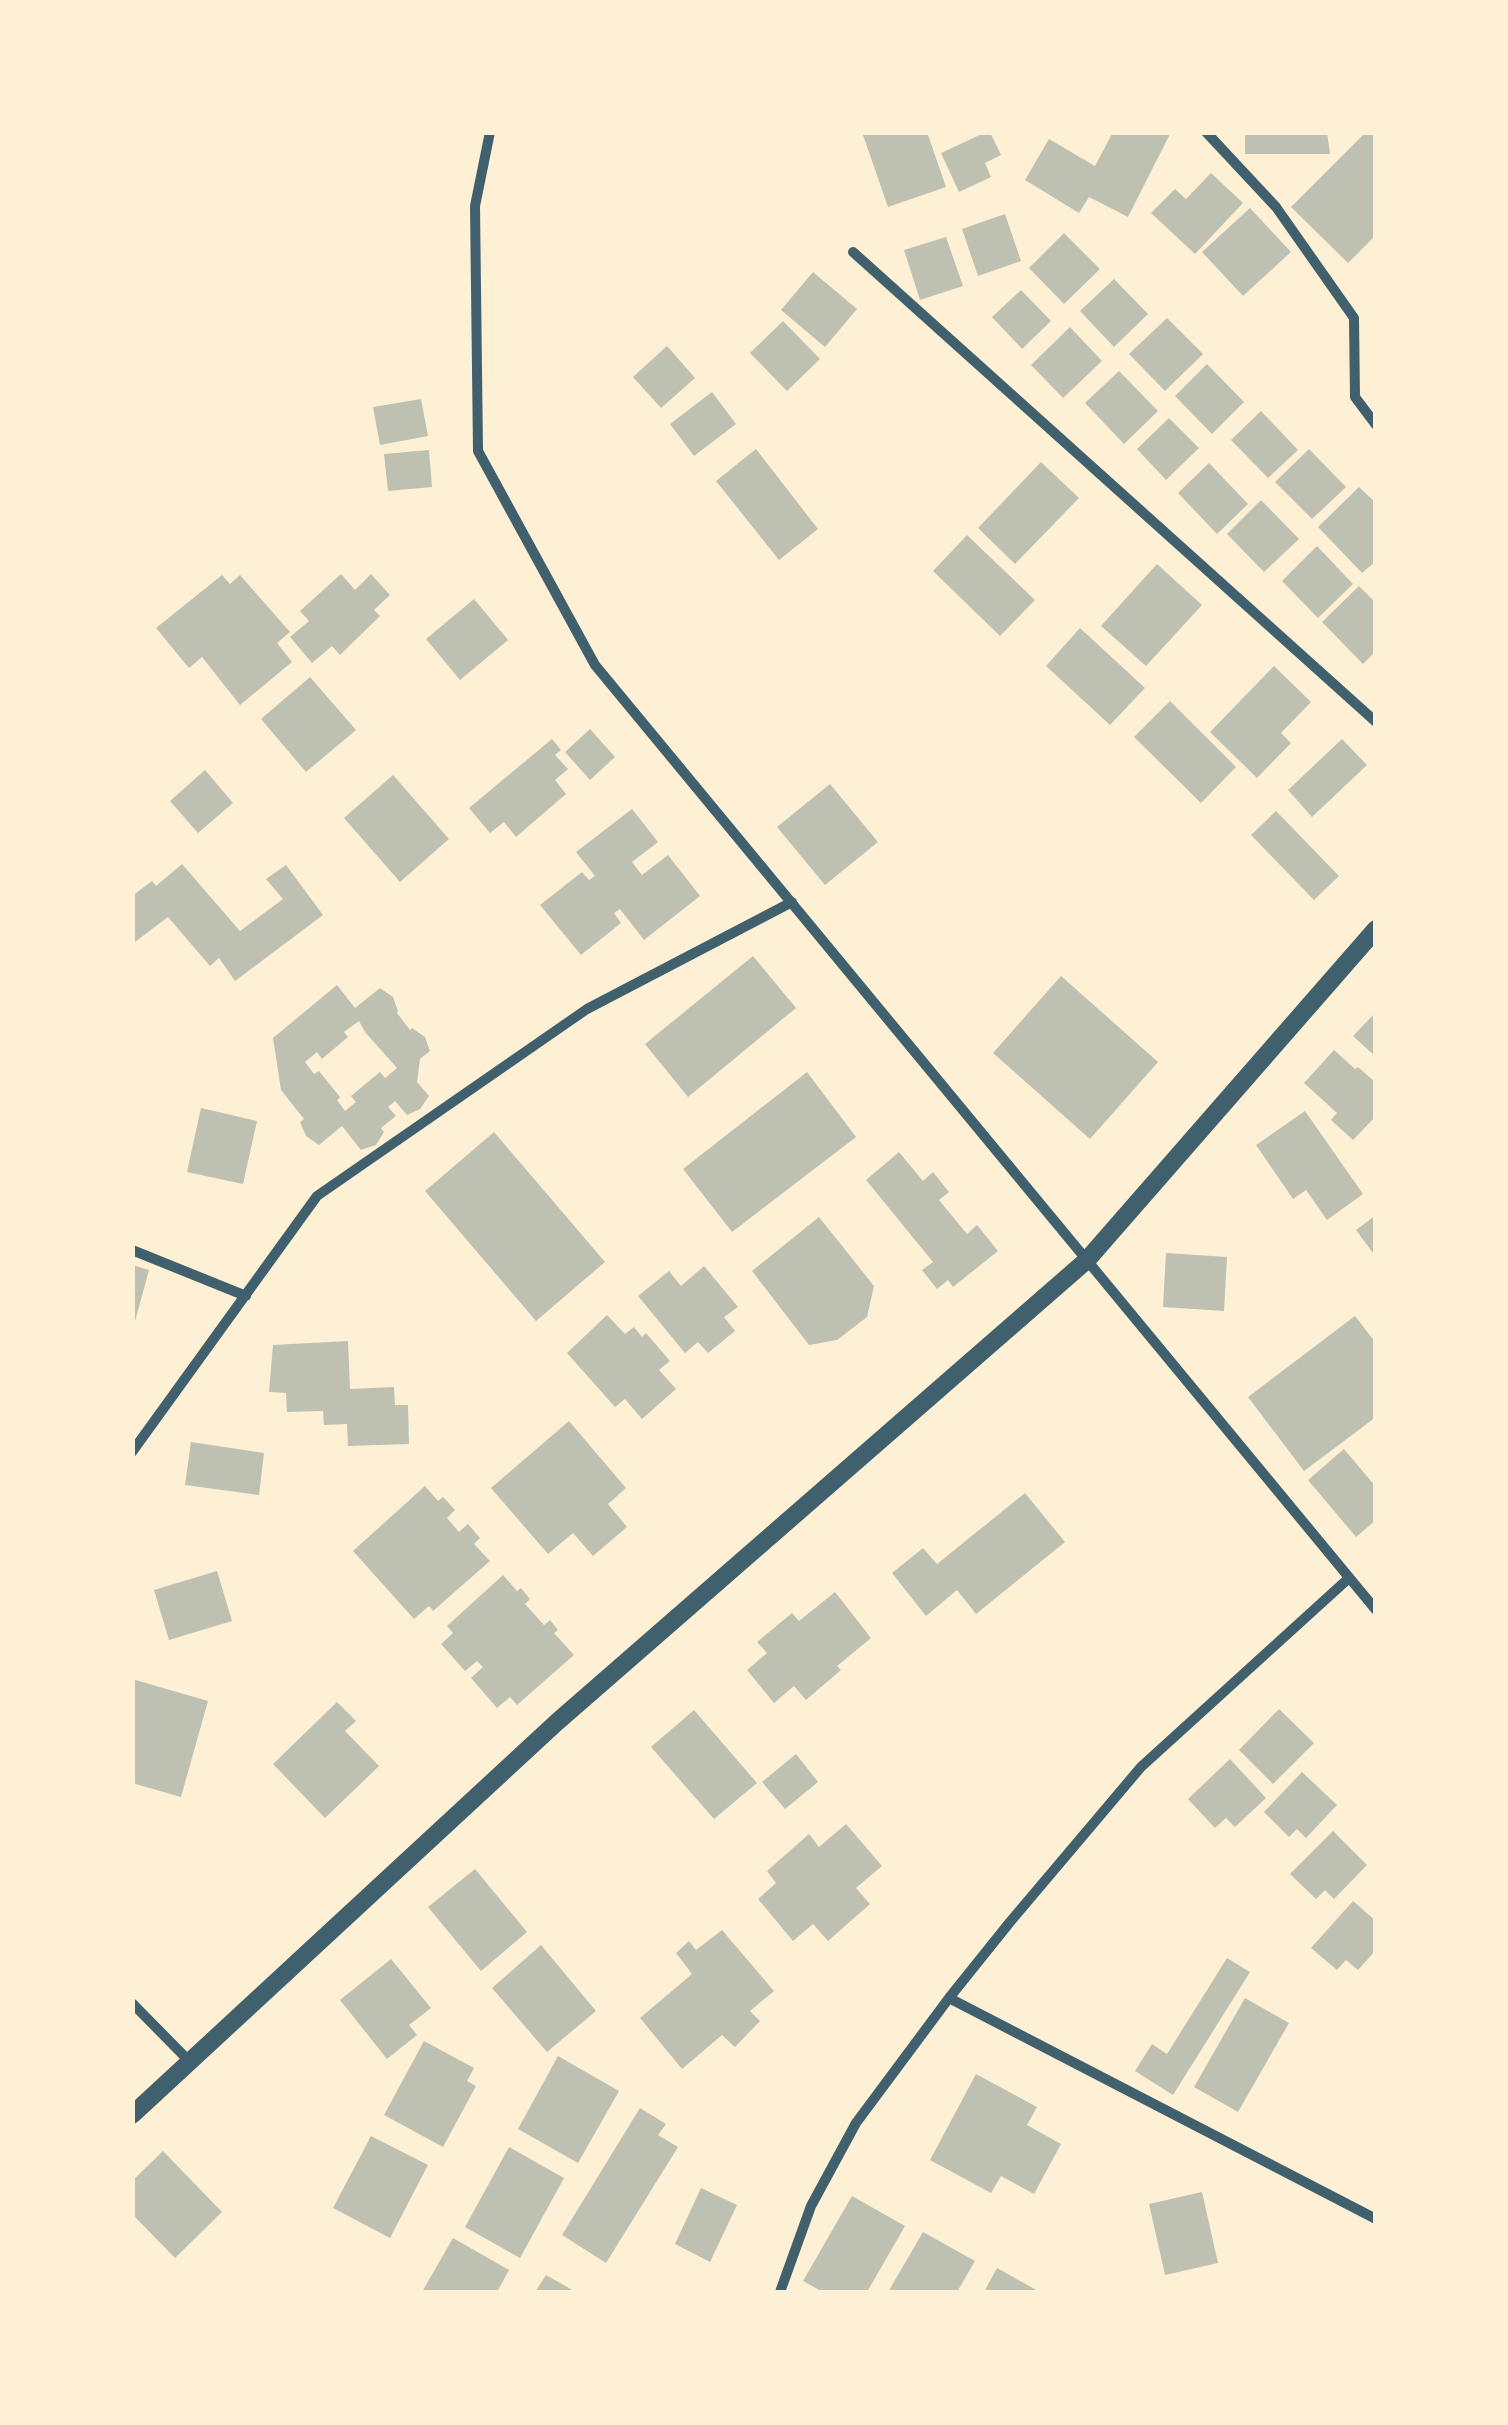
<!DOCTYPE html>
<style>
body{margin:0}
#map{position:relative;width:1508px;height:2425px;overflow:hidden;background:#fdf0d5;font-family:Barlow,sans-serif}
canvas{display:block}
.frame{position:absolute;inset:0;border:135px solid #fdf0d5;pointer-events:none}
</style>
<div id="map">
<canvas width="1508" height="2425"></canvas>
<div class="frame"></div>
</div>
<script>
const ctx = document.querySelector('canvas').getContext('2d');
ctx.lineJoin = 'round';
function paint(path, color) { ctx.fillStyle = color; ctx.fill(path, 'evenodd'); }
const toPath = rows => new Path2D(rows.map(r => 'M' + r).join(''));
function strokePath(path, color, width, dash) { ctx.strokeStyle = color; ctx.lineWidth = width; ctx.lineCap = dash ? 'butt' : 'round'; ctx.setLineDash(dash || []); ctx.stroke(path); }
const building = toPath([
 [862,132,927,132,946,187,888,207],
 [986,132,990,132,1001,155,985,163,991,177,959,192,941,153],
 [1113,132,1171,132,1128,217,1089,197,1079,213,1025,180,1049,139,1095,166],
 [1245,132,1327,132,1330,154,1245,154],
 [1366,132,1376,132,1376,235,1348,263,1291,207],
 [1211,173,1243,203,1195,254,1151,213,1175,189,1186,199],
 [1250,208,1291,252,1243,296,1202,252],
 [1005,214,1021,261,978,276,962,229],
 [1064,233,1100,269,1064,304,1029,268],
 [946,237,963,286,920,300,904,250],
 [813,272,857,309,825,347,781,310],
 [1114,279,1148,314,1114,347,1080,311],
 [1021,290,1051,321,1022,349,992,317],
 [1167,318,1203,354,1165,391,1129,354],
 [783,321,820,359,787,391,750,353],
 [1070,327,1102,361,1063,398,1031,365],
 [667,346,695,378,661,408,633,377],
 [1207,364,1244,402,1212,434,1175,396],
 [1119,371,1158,411,1124,444,1085,403],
 [712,392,736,424,694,456,670,424],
 [421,399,428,436,380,445,373,407],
 [1261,411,1298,450,1268,478,1231,440],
 [1169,418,1199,448,1166,480,1137,449],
 [756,449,818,529,779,560,716,481],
 [1309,449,1346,487,1312,519,1275,482],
 [429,450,432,487,388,491,384,454],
 [1041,462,1079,498,1015,564,978,528],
 [1209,463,1248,504,1217,534,1178,493],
 [1359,487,1376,503,1376,561,1362,573,1318,527],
 [1261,500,1299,539,1264,572,1227,534],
 [967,535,1035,600,1000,636,933,571],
 [1317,546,1353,584,1318,618,1282,581],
 [1157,564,1202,605,1146,666,1101,626],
 [341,574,355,590,371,574,390,595,374,610,380,616,340,655,332,646,312,663,290,637,309,621,300,611],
 [222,575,230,584,240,575,290,632,277,643,292,662,240,705,202,657,189,668,156,628],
 [1359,586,1376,603,1376,651,1363,664,1322,622],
 [474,599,508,640,460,680,426,639],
 [1080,628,1145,688,1110,725,1046,666],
 [1274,666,1311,702,1281,733,1291,743,1257,778,1210,732],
 [310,677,356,730,306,772,261,719],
 [1170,701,1236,767,1201,803,1134,737],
 [590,729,615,757,590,780,565,752],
 [552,739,561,750,555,755,568,769,555,780,566,794,516,837,504,822,490,833,469,808],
 [1342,739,1367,765,1312,817,1288,790],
 [205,770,233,803,198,833,170,801],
 [393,775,449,839,400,882,344,818],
 [830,784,878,842,825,885,777,827],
 [632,809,658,842,632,862,642,875,668,855,700,896,644,940,620,909,614,913,621,923,581,955,540,905,582,872,589,880,595,876,576,852],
 [1276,811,1339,876,1314,900,1251,835],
 [182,864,240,931,283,899,266,879,286,865,323,915,235,981,219,958,210,966,168,917,135,942,132,938,132,896,152,881,156,886],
 [753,956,796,1008,688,1097,645,1044],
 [1061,976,1158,1062,1090,1139,993,1053],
 [337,985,355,1008,380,988,393,997,398,1011,397,1013,410,1030,412,1028,425,1037,430,1051,420,1059,417,1082,429,1096,420,1109,407,1115,395,1101,388,1107,396,1116,381,1128,384,1132,376,1145,361,1150,342,1126,319,1145,306,1136,300,1122,304,1119,281,1090,273,1038],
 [359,1021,365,1032,397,1068,385,1078,380,1072,351,1096,356,1102,345,1111,337,1100,340,1097,319,1071,314,1074,305,1062,317,1052,322,1059,348,1037,344,1032],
 [1376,1012,1376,1057,1353,1036],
 [1334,1050,1355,1069,1358,1067,1376,1083,1376,1116,1353,1140,1331,1120,1337,1113,1304,1083],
 [807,1072,856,1137,732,1232,683,1169],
 [201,1108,257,1121,243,1184,187,1172],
 [1305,1111,1363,1194,1327,1220,1306,1190,1293,1199,1256,1145],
 [494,1132,605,1262,536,1321,425,1191],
 [899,1152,923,1181,933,1172,949,1192,939,1200,967,1234,977,1225,998,1251,953,1287,948,1280,937,1289,922,1270,933,1262,866,1180],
 [1376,1215,1376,1257,1356,1230],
 [819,1217,874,1286,867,1317,837,1340,809,1345,752,1271],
 [1166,1253,1227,1257,1224,1311,1163,1307],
 [132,1265,149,1270,134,1325,132,1325],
 [704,1266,738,1307,724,1317,735,1331,708,1353,698,1342,685,1353,638,1296,669,1271,681,1286],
 [607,1315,625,1334,634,1327,642,1337,646,1333,670,1361,659,1370,676,1389,642,1419,625,1399,615,1407,567,1353],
 [1355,1316,1376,1343,1376,1417,1304,1471,1248,1397],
 [348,1341,350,1389,394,1387,395,1405,408,1405,409,1444,348,1446,347,1424,324,1425,323,1411,287,1412,286,1393,269,1392,273,1345],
 [569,1421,626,1488,608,1504,627,1527,593,1556,573,1533,548,1554,491,1488],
 [191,1442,264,1453,259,1495,185,1485],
 [1344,1449,1376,1487,1376,1520,1356,1537,1308,1480],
 [425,1486,438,1501,443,1497,455,1510,447,1518,459,1532,468,1524,480,1538,474,1544,490,1561,433,1611,429,1606,414,1619,353,1551],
 [1025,1493,1065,1542,976,1614,957,1590,926,1616,892,1573,923,1548,937,1564],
 [217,1571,232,1621,169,1640,154,1590],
 [503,1575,517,1591,521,1588,530,1599,525,1604,544,1625,550,1620,558,1630,554,1633,574,1655,517,1705,510,1697,497,1708,471,1678,483,1667,477,1661,465,1671,441,1644,453,1633,447,1626],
 [835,1592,871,1638,837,1666,841,1670,806,1700,794,1686,774,1703,747,1670,767,1653,757,1642,792,1613,799,1621],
 [132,1679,208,1701,181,1797,132,1783],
 [337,1702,356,1721,345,1731,379,1766,325,1818,273,1764],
 [1279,1709,1314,1743,1273,1784,1239,1750],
 [694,1710,757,1783,714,1819,651,1747],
 [796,1754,818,1782,785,1809,762,1782],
 [1230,1759,1266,1798,1235,1827,1226,1818,1215,1828,1188,1799],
 [1302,1772,1337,1805,1306,1838,1297,1829,1289,1837,1264,1812],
 [846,1824,882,1866,856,1888,870,1904,828,1941,813,1924,793,1941,758,1899,776,1883,767,1871,809,1834,819,1847],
 [1333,1831,1367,1865,1334,1899,1325,1890,1316,1899,1290,1874],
 [475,1869,527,1932,481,1971,428,1907],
 [1353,1901,1376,1921,1376,1950,1358,1970,1346,1960,1337,1970,1311,1948],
 [722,1930,774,1991,750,2011,760,2021,735,2047,722,2035,682,2069,640,2018,692,1974,676,1953,689,1941,696,1950],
 [541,1945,596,2011,547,2052,492,1988],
 [1227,1958,1250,1972,1173,2095,1135,2071,1152,2044,1167,2054],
 [391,1959,431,2008,409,2025,417,2035,387,2059,340,2000],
 [1245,1998,1289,2023,1238,2112,1194,2087],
 [424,2041,474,2068,467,2081,476,2086,443,2147,384,2115],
 [558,2056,619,2091,578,2163,518,2129],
 [976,2074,1037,2107,1027,2125,1061,2144,1034,2194,1001,2176,991,2193,930,2160],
 [640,2108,666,2124,658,2135,678,2147,606,2263,562,2235],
 [371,2136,428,2165,390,2238,333,2208],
 [509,2147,564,2178,520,2258,465,2227],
 [163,2151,222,2212,175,2258,132,2214,132,2181],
 [701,2188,737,2205,710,2262,675,2244],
 [1202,2192,1218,2263,1165,2275,1149,2204],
 [852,2196,905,2226,867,2292,823,2292,803,2281],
 [923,2232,975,2261,957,2292,888,2292],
 [453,2238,509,2270,497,2292,422,2292],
 [997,2268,1040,2292,984,2292],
 [546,2275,576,2292,535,2292]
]);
const minor = toPath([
 [490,132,475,206,478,451,595,665,1376,1610],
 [1206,132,1276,207,1354,318,1355,397,1376,425],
 [853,252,1376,722],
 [132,1250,246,1296],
 [132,1452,317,1196,587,1009,792,902],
 [949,1998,1376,2219],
 [132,2003,190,2062],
 [780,2292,811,2206,856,2123,949,1998,1010,1922,1141,1767,1349,1578]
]);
const tertiary = toPath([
 [132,2115,557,1722,1087,1260,1376,929]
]);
paint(building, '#bec0b2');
strokePath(minor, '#3f606c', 10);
strokePath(tertiary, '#3f606c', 18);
</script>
